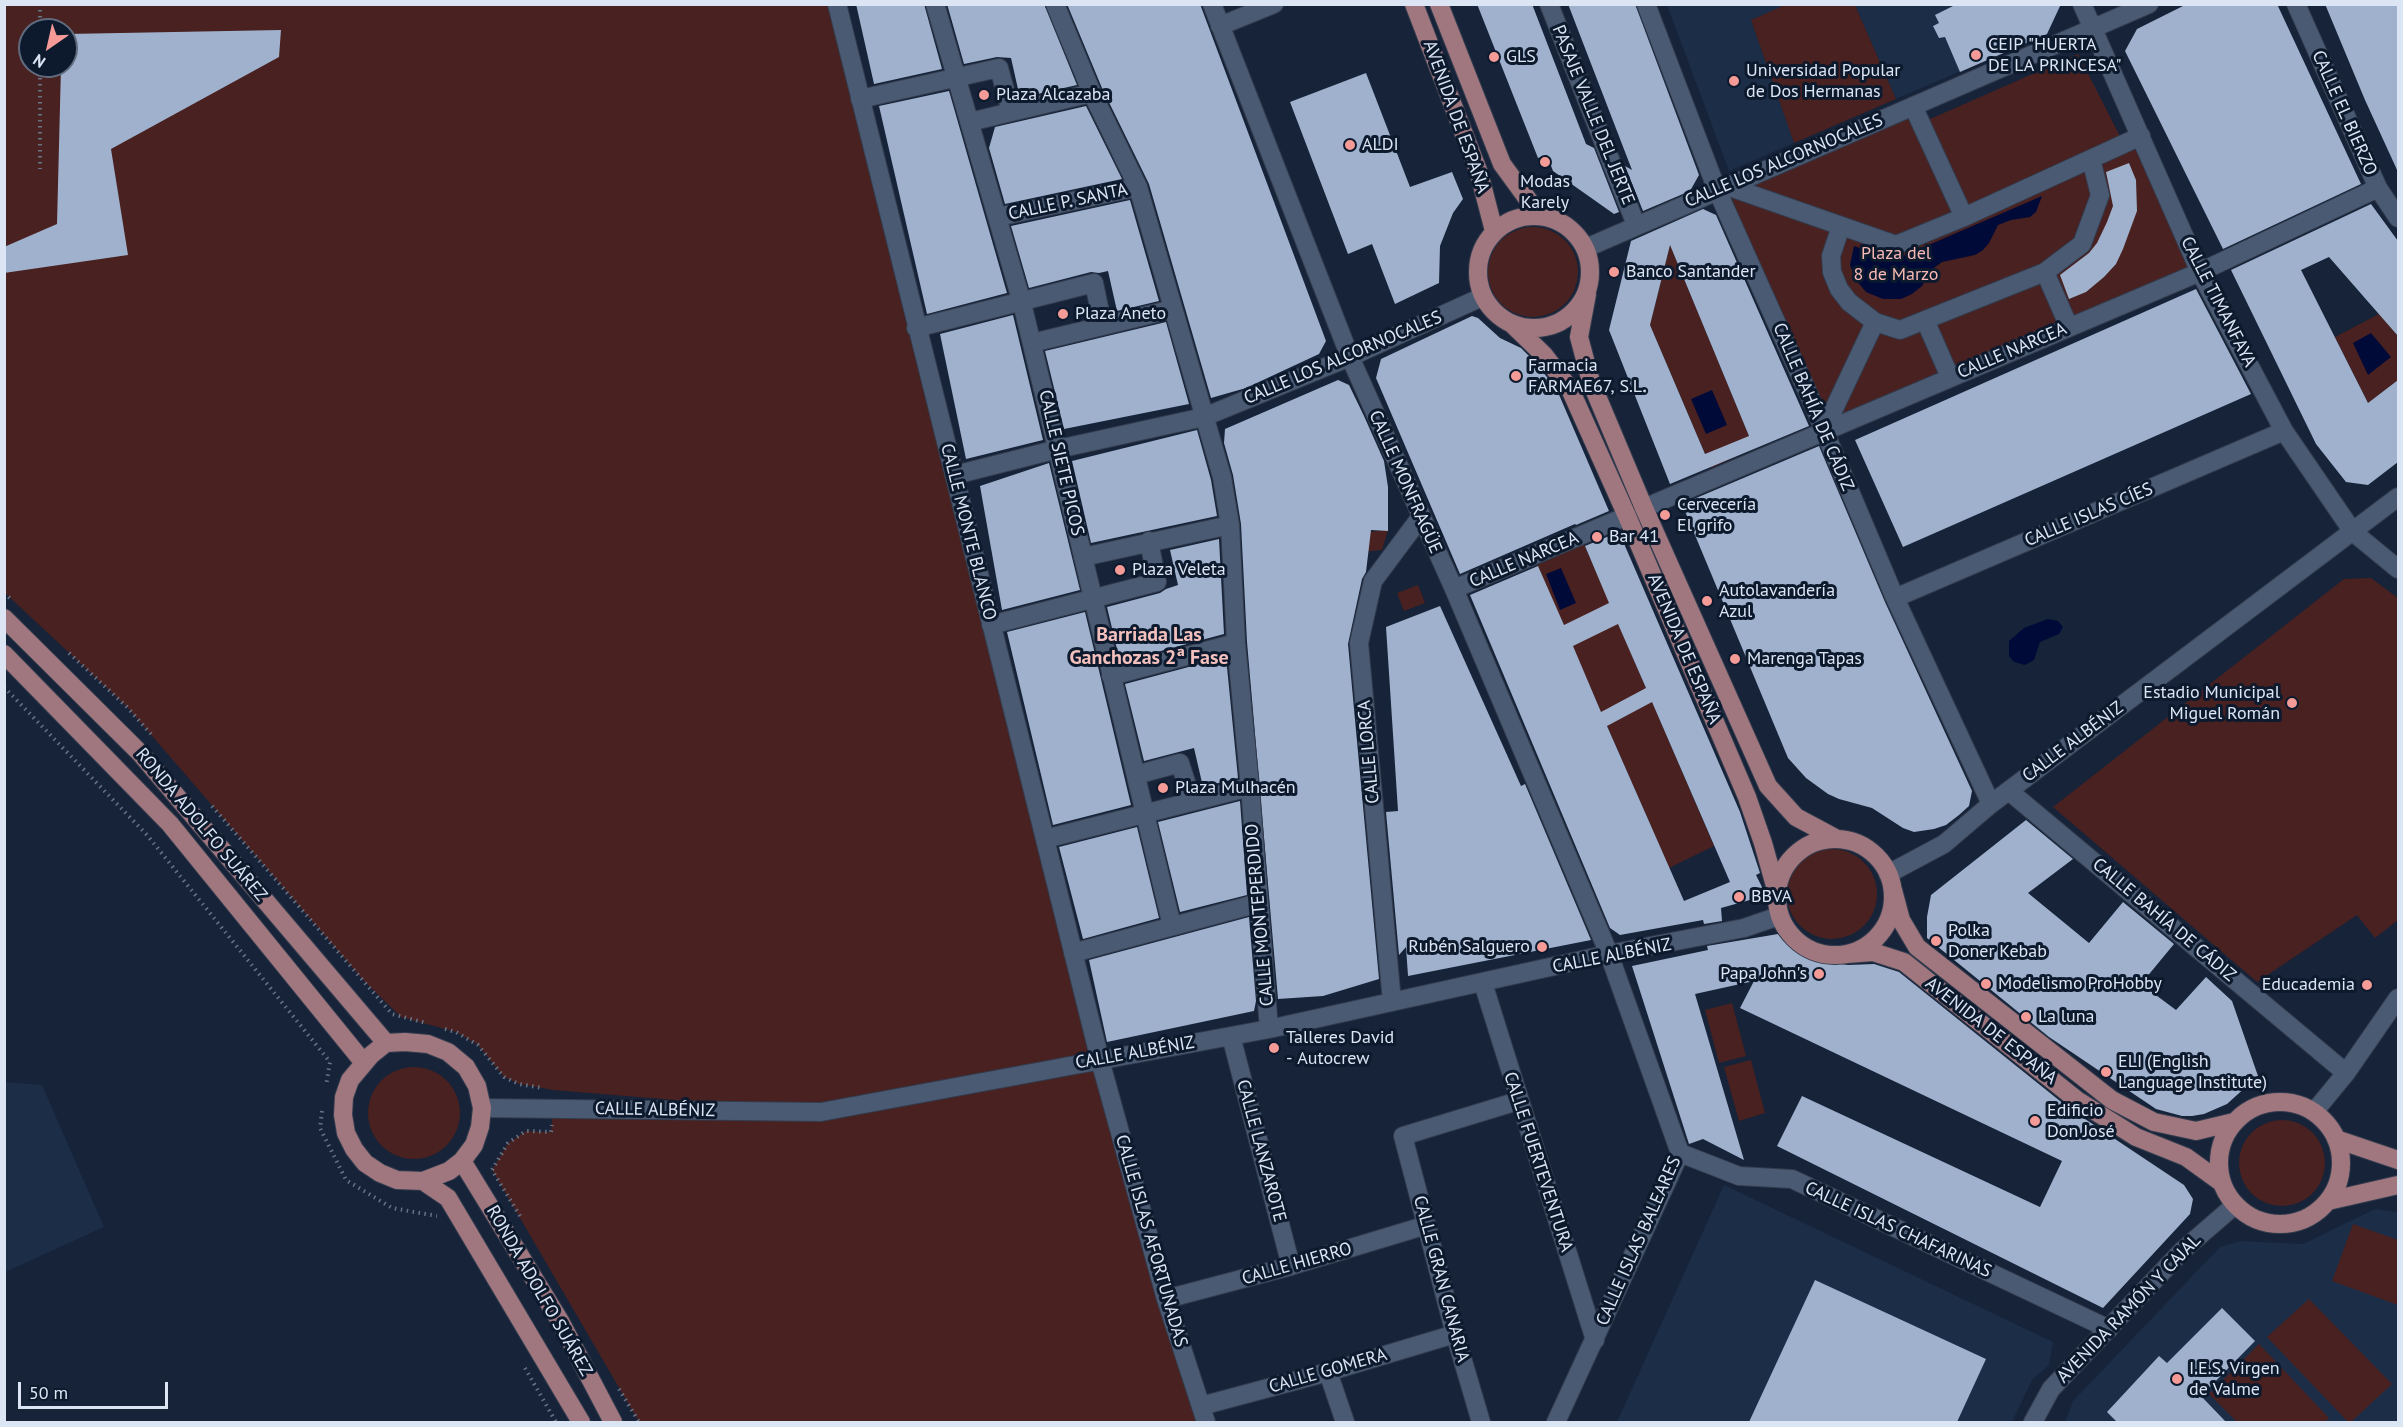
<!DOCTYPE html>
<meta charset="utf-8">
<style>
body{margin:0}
#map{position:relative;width:2403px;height:1427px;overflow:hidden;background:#162339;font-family:"PT Sans",sans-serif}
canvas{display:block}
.frame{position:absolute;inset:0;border:6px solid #dce5f4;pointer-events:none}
.north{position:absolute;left:18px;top:18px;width:60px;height:60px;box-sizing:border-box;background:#0d1a2e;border:2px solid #606b7d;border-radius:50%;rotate:214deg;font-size:16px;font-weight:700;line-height:24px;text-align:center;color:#dce5f4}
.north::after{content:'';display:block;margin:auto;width:21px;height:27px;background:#f59b97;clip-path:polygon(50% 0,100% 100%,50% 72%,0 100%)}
.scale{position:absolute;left:18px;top:1382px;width:150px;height:27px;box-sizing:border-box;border:3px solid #dce5f4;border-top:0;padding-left:8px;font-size:18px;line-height:21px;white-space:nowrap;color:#dce5f4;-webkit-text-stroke:4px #0d1a2e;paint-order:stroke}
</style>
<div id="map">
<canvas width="2403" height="1427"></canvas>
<div class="frame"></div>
<div class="north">N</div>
<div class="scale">50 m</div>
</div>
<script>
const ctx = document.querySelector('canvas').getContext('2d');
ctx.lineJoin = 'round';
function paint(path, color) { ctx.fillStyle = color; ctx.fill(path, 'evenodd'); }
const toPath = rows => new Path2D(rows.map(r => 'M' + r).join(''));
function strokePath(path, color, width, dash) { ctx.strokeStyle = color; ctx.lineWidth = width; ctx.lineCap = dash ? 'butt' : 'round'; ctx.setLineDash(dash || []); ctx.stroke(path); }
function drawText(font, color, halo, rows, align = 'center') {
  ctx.font = font + ' "PT Sans",sans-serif'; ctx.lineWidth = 6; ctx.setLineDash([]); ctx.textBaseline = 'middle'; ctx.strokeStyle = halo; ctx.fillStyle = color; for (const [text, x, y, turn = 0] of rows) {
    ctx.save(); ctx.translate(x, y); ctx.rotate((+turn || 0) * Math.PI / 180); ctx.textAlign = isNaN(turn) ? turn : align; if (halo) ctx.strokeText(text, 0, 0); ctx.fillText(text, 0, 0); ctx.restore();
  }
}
const built = toPath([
 [2056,4,2047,34,1896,99,1855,5],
 [1667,5,1787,5,1751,20,1794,143,1729,171],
 [5,1082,42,1085,104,1227,5,1272],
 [1724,1185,2053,1342,2049,1365,2032,1380,2012,1422,1617,1422],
 [2375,1209,2398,1212,2398,1422,2065,1422,2073,1401,2220,1247,2241,1241,2303,1244]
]);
const green = toPath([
 [4,5,837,5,991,625,1206,1422,639,1422,492,1170,508,1143,526,1131,551,1132,553,1109,808,1111,553,1090,519,1084,504,1077,478,1045,456,1032,401,1017,364,981,127,707,5,593],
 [30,30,66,30,66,66,30,66],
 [1785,5,1855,5,1896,99,1794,143,1751,20],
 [2078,54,2124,144,2141,136,2200,272,1824,430,1727,186,1913,106,1921,123],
 '1488 272a45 45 0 1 1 90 0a45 45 0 1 1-90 0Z',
 [1670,245,1754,448,1711,468,1650,325],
 [2379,314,2398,336,2398,380,2368,403,2335,337],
 [1388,530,1382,550,1296,558,1294,539],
 [1584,544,1714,846,1669,868,1537,565],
 [2371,578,2398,598,2398,920,2375,938,2357,915,2257,982,2053,807,2344,579],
 [1418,585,1425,603,1404,611,1397,593],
 '1787 894a45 45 0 1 1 90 0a45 45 0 1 1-90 0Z',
 [1732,1003,1746,1056,1719,1063,1705,1010],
 [1751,1060,1765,1113,1739,1121,1724,1067],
 '368 1113a46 46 0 1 1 92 0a46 46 0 1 1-92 0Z',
 '2239 1163a43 43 0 1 1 86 0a43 43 0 1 1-86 0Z',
 [2353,1224,2398,1240,2398,1305,2332,1281],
 [2309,1299,2392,1384,2351,1422,2348,1422,2267,1337],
 [2259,1344,2329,1418,2325,1422,2237,1422,2209,1394]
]);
const water = toPath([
 [2042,196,2036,212,2030,217,2011,220,1998,225,1989,243,1983,250,1975,255,1942,262,1931,270,1922,286,1912,294,1901,299,1883,299,1866,292,1856,280,1850,265,1854,246,1894,260],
 [2371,333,2391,357,2368,375,2353,343],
 [1712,390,1727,425,1706,434,1691,399],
 [1561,568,1576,603,1560,610,1546,574],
 [2048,619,2058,621,2063,627,2059,634,2040,642,2034,660,2025,665,2014,662,2009,656,2009,641,2024,628]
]);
const building = toPath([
 [856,4,924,4,942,69,874,84],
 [947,4,1044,4,1077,85,1020,98,1011,58,997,57,964,64],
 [1067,4,1200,4,1326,341,1319,354,1246,388,1211,398,1149,184,1102,88],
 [1477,4,1532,4,1586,144,1594,148,1619,212,1614,214,1553,171,1547,155,1538,158],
 [1568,4,1635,4,1699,175,1690,191,1643,211,1625,166,1632,170],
 [1957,4,2061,4,2047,34,1960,72,1945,37,1939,38,1933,26,1939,23,1935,15],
 [2187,4,2277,4,2361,184,2223,249,2125,51,2137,29],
 [2325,4,2398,4,2398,172,2365,100],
 [281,30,279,57,111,149,128,255,4,273,4,247,57,224,61,66,66,66,66,34],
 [1366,73,1410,187,1452,172,1463,199,1453,213,1440,246,1439,283,1395,304,1372,244,1348,254,1290,102],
 [949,91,1007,293,927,314,879,106],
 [1086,106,1122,179,1005,204,989,148,995,127],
 [2129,163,2136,180,2137,211,2123,249,2116,264,2104,277,2086,292,2069,299,2060,275,2089,253,2097,243,2107,222,2113,206,2106,172],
 [1130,200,1159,301,1117,311,1108,271,1099,273,1091,272,1029,288,1011,226],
 [2371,204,2398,241,2398,336,2329,257,2301,270,2368,403,2398,380,2398,462,2368,485,2346,482,2316,444,2231,270],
 [1703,209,1716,215,1809,426,1670,484,1609,330,1631,241],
 [1670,245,1749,436,1705,454,1650,325],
 [2196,289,2251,394,1903,547,1855,440],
 [1013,315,1043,440,966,459,940,334],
 [1472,316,1478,318,1500,338,1521,348,1536,363,1557,390,1609,511,1576,525,1575,524,1460,574,1376,378,1381,359],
 [1166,322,1189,404,1064,429,1045,351],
 [1338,380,1349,385,1364,416,1384,461,1388,487,1388,531,1371,530,1366,572,1362,579,1348,644,1379,979,1323,996,1278,999,1247,642,1241,524,1233,475,1224,443,1225,429],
 [1197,430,1211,480,1217,516,1091,543,1072,461],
 [1819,446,1885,602,1972,791,1969,806,1959,815,1946,825,1934,829,1914,832,1903,828,1872,808,1839,799,1828,794,1806,778,1788,758,1682,504],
 [1049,463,1080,590,1002,610,980,486],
 [1619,532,1740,812,1760,873,1756,875,1762,887,1757,898,1721,908,1722,921,1704,924,1703,920,1620,935,1610,928,1470,595,1538,566,1564,625,1609,603,1585,546],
 [1618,624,1646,688,1601,712,1573,646],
 [1652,702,1730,882,1684,901,1607,726],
 [1219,539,1224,634,1120,662,1107,607,1160,593,1166,589,1178,585,1170,550],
 [1440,606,1521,786,1525,784,1591,940,1408,976,1406,947,1399,955,1386,812,1398,811,1386,627],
 [1085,612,1131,805,1053,825,1007,632],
 [1226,657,1238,778,1203,787,1194,748,1144,761,1125,684],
 [1240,801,1247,895,1180,912,1158,822],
 [2026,820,2073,859,2028,893,2089,943,2123,902,2174,944,2141,984,2176,1010,2206,977,2232,1001,2258,1076,2227,1104,2204,1114,2192,1116,2182,1116,2156,1109,2049,1037,1927,938,1927,917,1931,895],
 [1137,827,1159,918,1083,939,1059,847],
 [1249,917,1256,1001,1254,1011,1107,1042,1089,960],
 [1778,934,1798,951,1818,961,1848,965,1874,964,1899,972,2070,1109,2184,1185,2193,1199,2190,1214,2103,1308,1777,1146,1802,1096,2040,1207,2062,1161,1740,1008,1754,981,1695,994,1744,1160,1703,1139,1689,1144,1632,966,1708,950,1707,946],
 [1815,1280,1986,1359,1957,1422,1749,1422],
 [2222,1308,2255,1341,2201,1396,2226,1422,2117,1422,2107,1412,2159,1356,2167,1363]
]);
const path = toPath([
 [40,4,40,30],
 [40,66,40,169],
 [4,593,13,601],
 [69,653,127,707,151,734],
 [4,687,147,835,330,1062,326,1086],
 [212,806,392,1014,426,1023],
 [445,1029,456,1032,478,1045,504,1077,519,1084,542,1088],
 [322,1111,320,1128,346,1180,392,1208,437,1216],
 [520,1216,492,1170,508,1143,526,1131,551,1132,552,1125],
 [525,1368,556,1422],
 [619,1389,639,1422]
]);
const minor = toPath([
 [837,4,1100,1060,1166,1299,1206,1422],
 [935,4,1022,303,1172,926],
 [1055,4,1092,93,1138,187,1222,477,1230,525,1236,643,1250,787,1269,1029],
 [1212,4,1350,357,1454,589,1609,954,1680,1153,1556,1422],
 [1549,4,1636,225],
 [1646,4,1717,190,1816,411,1895,598,1991,804],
 [2082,4,2200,272,2284,431,2353,532,2398,569],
 [2296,4,2378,188,2398,218],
 [1220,26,1274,4],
 [860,99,999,68,1011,112,970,122],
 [1011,112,1092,93],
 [1727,186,1896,245,1964,217,1913,106],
 [998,217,1138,187],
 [1964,217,2141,136],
 [1841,226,1831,256,1832,272,1839,289,1849,302,1875,322,1900,330,2045,272,2082,244,2100,195,2091,159],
 [1586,248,2149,4],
 [2045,272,2069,327],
 [1925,320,1950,377],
 [916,328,1094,283,1103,326],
 [1032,343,1173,309],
 [1824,430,1875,322],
 [955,475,1058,449,1204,417,1350,357,1482,297],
 [1644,508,2200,272,2378,188],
 [1083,557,1230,525],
 [1454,589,1627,516],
 [1895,598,2284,431],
 [991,625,1157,582,1149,541],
 [1111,676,1236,643],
 [1136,775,1180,763,1192,801],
 [2009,791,2346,1073],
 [1045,839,1250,787],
 [1888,874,1944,844,1991,804,2398,497],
 [1073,953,1259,903],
 [1483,983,1595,1340],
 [1392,1002,1359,643,1373,581,1420,518],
 [1231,1036,1291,1266],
 [482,1108,821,1112,1269,1029,1609,954,1744,928,1779,916],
 [2314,1112,2346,1073,2398,998],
 [1680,1153,1739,1176,1792,1179,2109,1329],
 [1166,1299,1291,1266,1427,1225],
 [1328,1372,1345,1422],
 [1201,1406,1328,1372,1455,1334],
 [1481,1422,1455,1334,1403,1136,1518,1101],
 [2033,1422,2051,1389,2183,1250,2235,1205]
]);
const major = toPath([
 [1414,4,1479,173,1494,231],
 [1439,4,1502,164,1540,216],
 '1478 272a56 56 0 1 1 112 0a56 56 0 1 1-112 0Z',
 [1587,294,1579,337,1591,382,1644,508,1768,786,1796,817,1837,839],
 [1513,325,1544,355,1570,389,1627,516,1747,797,1763,843,1777,893],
 [4,618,140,753,386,1043],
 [4,654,170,824,364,1063],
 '1777 897a58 58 0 1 1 116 0a58 58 0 1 1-116 0Z',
 [1893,890,1901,920,1917,947,2112,1100,2154,1122,2196,1131,2234,1122],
 [1847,954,1873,952,1904,962,2077,1100,2136,1137,2186,1157,2222,1183],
 [405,1042,428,1044,448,1052,466,1067,477,1086,482,1108,480,1127,474,1145,462,1161,449,1171,423,1181,397,1180,380,1173,365,1163,354,1149,346,1133,343,1115,344,1097,350,1080,371,1055,386,1043,405,1042],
 '2219 1163a61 61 0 1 1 122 0a61 61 0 1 1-122 0Z',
 [2336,1139,2398,1160],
 [462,1161,560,1321,613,1422],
 [423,1181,448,1198,581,1422],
 [2328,1201,2398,1185]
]);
const markers = [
 [1976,55,6,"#f59b97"],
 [1494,57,6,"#f59b97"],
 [1734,81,6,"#f59b97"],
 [984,95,6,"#f59b97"],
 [1350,145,6,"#f59b97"],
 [1545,162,6,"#f59b97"],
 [1614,272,6,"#f59b97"],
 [1063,314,6,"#f59b97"],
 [1516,376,6,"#f59b97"],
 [1665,515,6,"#f59b97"],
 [1597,537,6,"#f59b97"],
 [1120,570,6,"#f59b97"],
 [1707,601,6,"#f59b97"],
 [1735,659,6,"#f59b97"],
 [2292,703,6,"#f59b97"],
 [1163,788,6,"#f59b97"],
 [1739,897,6,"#f59b97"],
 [1936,941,6,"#f59b97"],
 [1542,947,6,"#f59b97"],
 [1819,974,6,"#f59b97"],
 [1986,984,6,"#f59b97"],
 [2367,985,6,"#f59b97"],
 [2026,1017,6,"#f59b97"],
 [1274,1048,6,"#f59b97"],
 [2106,1072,6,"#f59b97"],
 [2035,1121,6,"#f59b97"],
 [2177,1379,6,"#f59b97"]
];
const poiNames = [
 ["CEIP \"HUERTA",1988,45],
 ["DE LA PRINCESA\"",1988,66],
 ["GLS",1506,57],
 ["Universidad Popular",1746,71],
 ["de Dos Hermanas",1746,92],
 ["Plaza Alcazaba",996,95],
 ["ALDI",1362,145],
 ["Modas",1545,182,"center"],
 ["Karely",1545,203,"center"],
 ["Banco Santander",1626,272],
 ["Plaza Aneto",1075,314],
 ["Farmacia",1528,366],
 ["FARMAE67, S.L.",1528,387],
 ["Cervecería",1677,505],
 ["El grifo",1677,526],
 ["Bar 41",1609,537],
 ["Plaza Veleta",1132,570],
 ["Autolavandería",1719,591],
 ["Azul",1719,612],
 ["Marenga Tapas",1747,659],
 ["Estadio Municipal",2280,693,"right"],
 ["Miguel Román",2280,714,"right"],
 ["Plaza Mulhacén",1175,788],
 ["BBVA",1751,897],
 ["Polka",1948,931],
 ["Doner Kebab",1948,952],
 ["Rubén Salguero",1530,947,"right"],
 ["Papa John's",1807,974,"right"],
 ["Modelismo ProHobby",1998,984],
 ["Educademia",2355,985,"right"],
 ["La luna",2038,1017],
 ["Talleres David",1286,1038],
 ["- Autocrew",1286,1059],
 ["ELI (English",2118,1062],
 ["Language Institute)",2118,1083],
 ["Edificio",2047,1111],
 ["Don José",2047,1132],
 ["I.E.S. Virgen",2189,1369],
 ["de Valme",2189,1390]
];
const streetNames = [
 ["CALLE EL BIERZO",2344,113,66],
 ["PASAJE VALLE DEL JERTE",1593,115,68],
 ["AVENIDA DE ESPAÑA",1456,117,70],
 ["CALLE LOS ALCORNOCALES",1784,161,-23],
 ["CALLE P. SANTA",1068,202,-12],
 ["CALLE TIMANFAYA",2218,302,63],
 ["CALLE NARCEA",2012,351,-23],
 ["CALLE LOS ALCORNOCALES",1343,358,-23],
 ["CALLE BAHÍA DE CÁDIZ",1813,407,67],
 ["CALLE SIETE PICOS",1061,463,77],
 ["CALLE MONFRAGÜE",1405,482,66],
 ["CALLE ISLAS CÍES",2089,515,-23],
 ["CALLE MONTE BLANCO",968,532,76],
 ["CALLE NARCEA",1524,560,-23],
 ["AVENIDA DE ESPAÑA",1684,649,67],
 ["CALLE ALBÉNIZ",2073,742,-37],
 ["CALLE LORCA",1369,752,-95],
 ["RONDA ADOLFO SUÁREZ",201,825,50],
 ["CALLE MONTEPERDIDO",1260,915,-95],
 ["CALLE BAHÍA DE CÁDIZ",2164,920,40],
 ["CALLE ALBÉNIZ",1612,956,-11],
 ["AVENIDA DE ESPAÑA",1991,1031,38],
 ["CALLE ALBÉNIZ",1135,1053,-10],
 ["CALLE ALBÉNIZ",655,1110,1],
 ["CALLE LANZAROTE",1261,1151,75],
 ["CALLE FUERTEVENTURA",1538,1162,72],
 ["CALLE ISLAS CHAFARINAS",1898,1230,25],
 ["CALLE ISLAS AFORTUNADAS",1151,1241,74],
 ["CALLE ISLAS BALEARES",1639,1241,-66],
 ["CALLE HIERRO",1297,1264,-16],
 ["CALLE GRAN CANARIA",1441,1279,75],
 ["RONDA ADOLFO SUÁREZ",539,1291,60],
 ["AVENIDA RAMÓN Y CAJAL",2129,1309,-46],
 ["CALLE GOMERA",1328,1371,-16]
];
const parkNames = [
 ["Plaza del",1896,254],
 ["8 de Marzo",1896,275]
];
const neighbourhoodNames = [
 ["Barriada Las",1149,635],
 ["Ganchozas 2ª Fase",1149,658]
];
paint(built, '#1c2d48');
paint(green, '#482120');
paint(water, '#000a38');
paint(building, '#9fb1cc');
strokePath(minor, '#333c4e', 20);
strokePath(major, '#333c4e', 20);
strokePath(path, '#687386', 4, [1.5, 4.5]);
strokePath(minor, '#4a5a72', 18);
strokePath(major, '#a0777e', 18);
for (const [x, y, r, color] of markers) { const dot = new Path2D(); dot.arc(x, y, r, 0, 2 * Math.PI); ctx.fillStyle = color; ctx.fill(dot); strokePath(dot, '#0d1a2e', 2); }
drawText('18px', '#dce5f4', '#0d1a2e', poiNames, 'left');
drawText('18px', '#dce5f4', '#0d1a2e', streetNames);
drawText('18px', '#f9bab5', '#0d1a2e', parkNames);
drawText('bold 20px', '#f4c0bd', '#0d1a2e', neighbourhoodNames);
</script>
